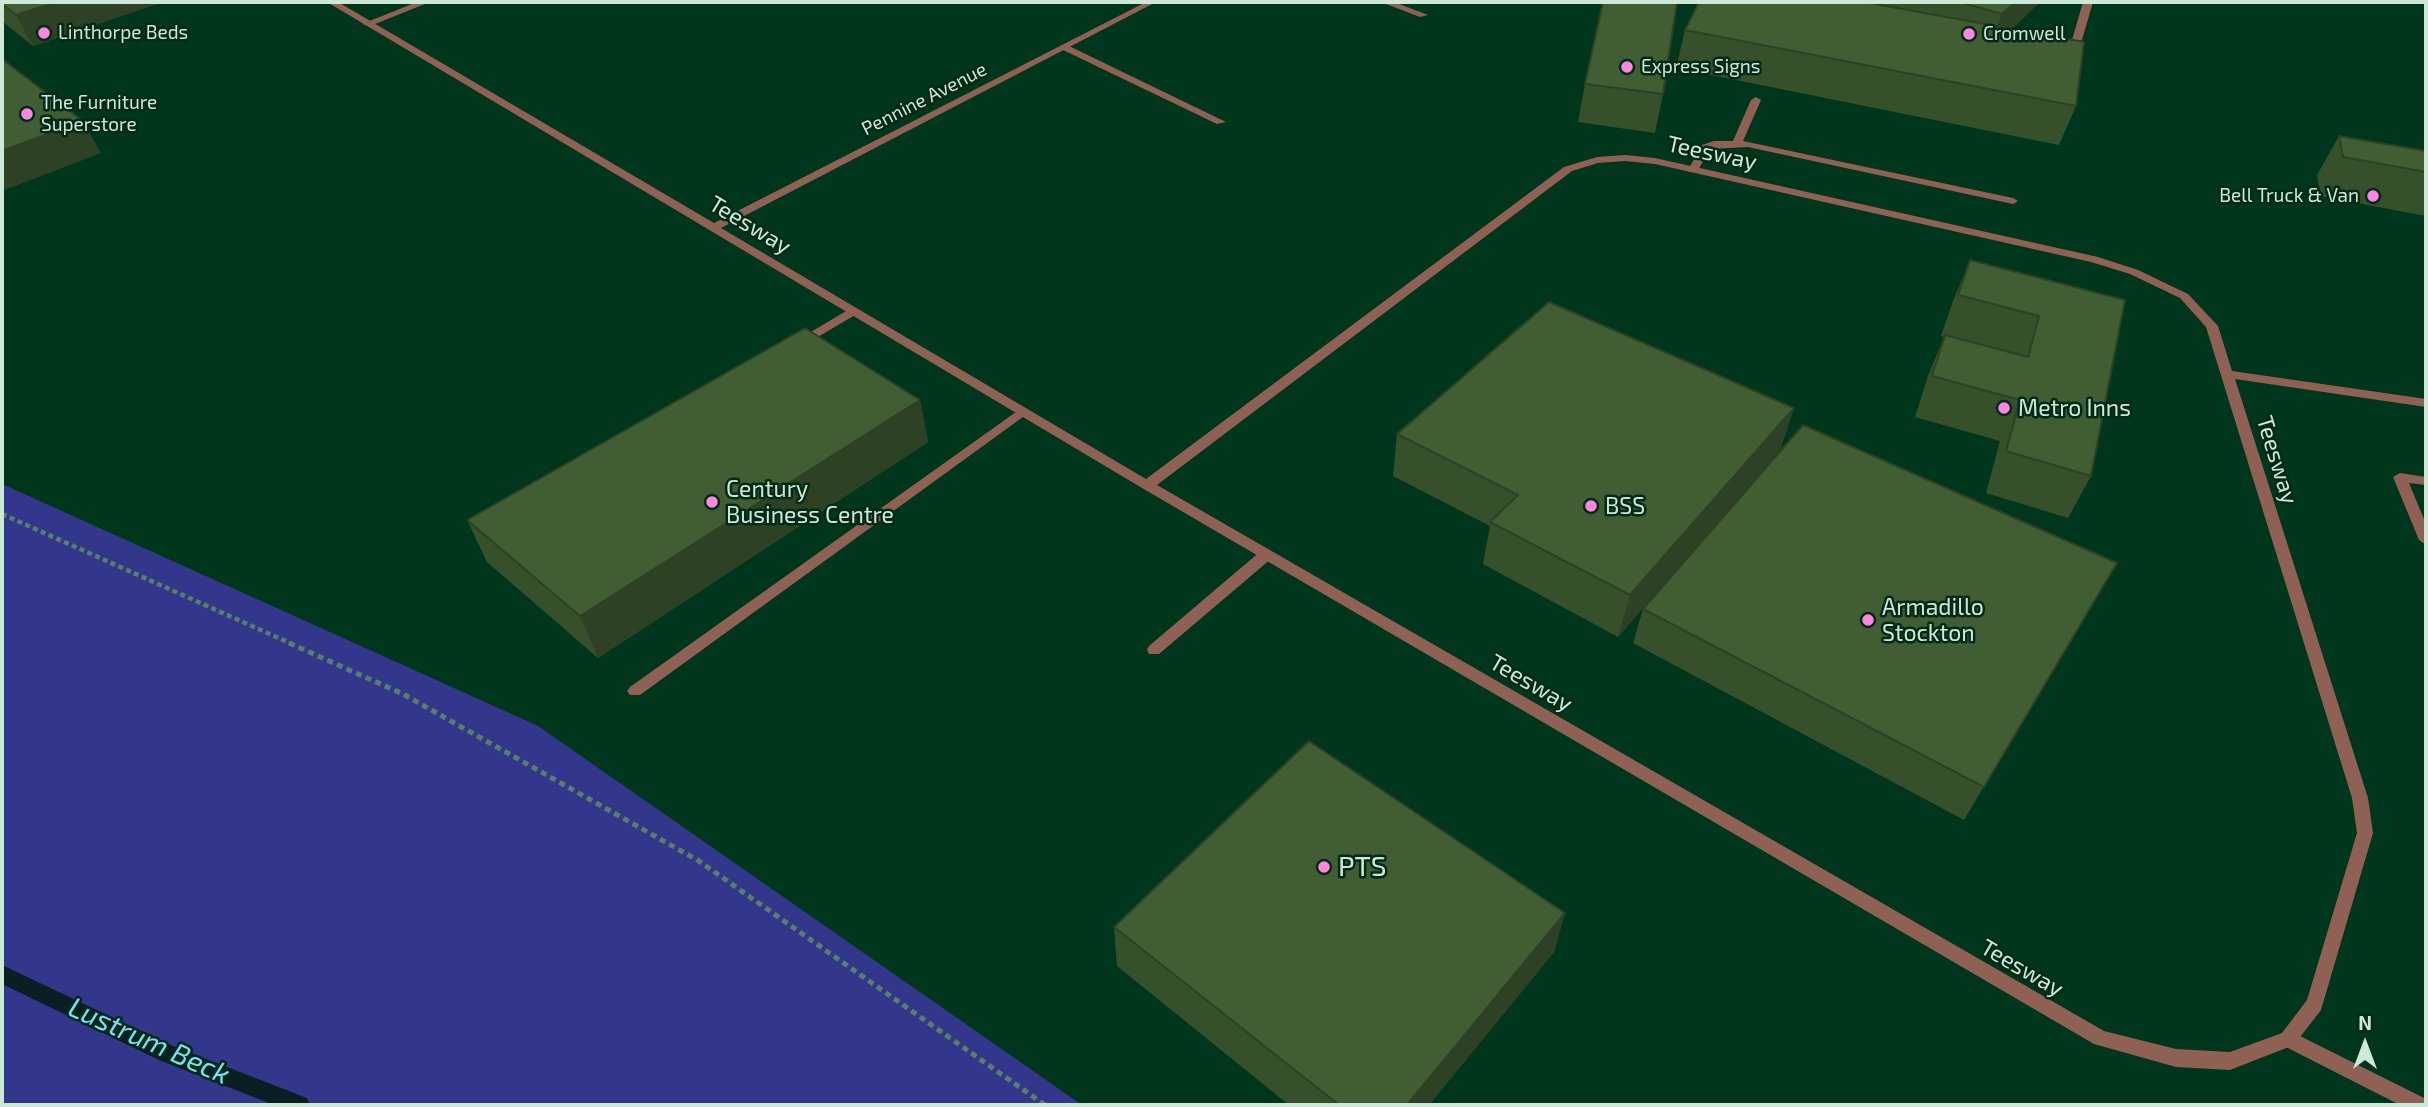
<!DOCTYPE html>
<style>
body{margin:0}
#map{position:relative;width:2428px;height:1107px;overflow:hidden;background:#00361c;font-family:"Exo 2",sans-serif}
canvas{display:block}
.frame{position:absolute;inset:0;border:4px solid #cee8d6;pointer-events:none}
.north{position:absolute;left:2330px;top:1009px;width:70px;height:70px;-webkit-text-stroke:5px #022a16;paint-order:stroke;rotate:0deg;font-size:19px;font-weight:700;line-height:28px;text-align:center;color:#cee8d6}
.north::after{content:'';display:block;margin:auto;width:24px;height:32px;background:#cee8d6;clip-path:polygon(50% 0,100% 100%,50% 72%,0 100%)}
</style>
<div id="map">
<canvas width="2428" height="1107"></canvas>
<div class="frame"></div>
<div class="north">N</div>
</div>
<script>
const ctx = document.querySelector('canvas').getContext('2d');
ctx.lineJoin = 'round';
function paint(path, color) { ctx.fillStyle = color; ctx.fill(path, 'evenodd'); }
const toPath = rows => new Path2D(rows.map(r => 'M' + r).join(''));
function strokePath(path, color, width, dash) { ctx.strokeStyle = color; ctx.lineWidth = width; ctx.lineCap = dash ? 'butt' : 'round'; ctx.setLineDash(dash || []); ctx.stroke(path); }
function drawText(font, color, halo, rows, align = 'center') {
  ctx.font = font + ' "Exo 2",sans-serif'; ctx.lineWidth = 5; ctx.setLineDash([]); ctx.textBaseline = 'middle'; ctx.strokeStyle = halo; ctx.fillStyle = color; for (const [text, x, y, turn = 0] of rows) {
    ctx.save(); ctx.translate(x, y); ctx.rotate((+turn || 0) * Math.PI / 180); ctx.textAlign = isNaN(turn) ? turn : align; if (halo) ctx.strokeText(text, 0, 0); ctx.fillText(text, 0, 0); ctx.restore();
  }
}
const green = toPath([
 [2,484,538,726,1082,1105,2,1105]
]);
const stream = toPath([
 [2,965,173,1046,307,1098,310,1105,274,1105,159,1060,2,984,2,965]
]);
const pathFar1 = toPath([
 [2,514,292,644]
]);
const path = toPath([
 [289,643,403,694,699,861,1045,1105]
]);
const service = toPath([
 [417,2,430,2,370,26,362,24,417,2],
 [1381,2,1394,2,1428,15,1420,17,1381,2],
 [2083,2,2093,2,2082,40,2077,43,2072,40,2083,2],
 [1061,45,1067,45,1226,122,1217,124,1061,49,1061,45],
 [1756,97,1761,100,1743,141,2013,198,2018,201,2013,204,1748,147,1710,149,1697,172,1689,172,1688,170,1702,145,1714,141,1733,141,1751,100,1756,97],
 [853,307,859,311,857,314,804,345,800,346,794,342,853,307],
 [1023,407,1029,411,1027,414,640,695,630,695,627,691,630,687,1023,407],
 [2400,473,2426,477,2426,485,2409,483,2426,524,2426,545,2419,540,2393,477,2400,473],
 [1267,549,1274,554,1272,558,1159,654,1149,654,1147,650,1149,646,1262,550,1267,549],
 [2288,1030,2426,1099,2426,1105,2400,1105,2282,1045,2279,1039,2282,1033,2288,1030]
]);
const minor = toPath([
 [327,2,338,2,714,223,1146,2,1156,2,721,228,1146,479,1564,167,1597,157,1625,155,1655,158,2098,257,2138,270,2188,294,2218,326,2232,371,2426,399,2426,407,2235,379,2368,798,2373,833,2321,1010,2294,1045,2230,1070,2176,1067,2094,1044,1142,488,327,2],
 [1625,161,1655,164,2091,262,2130,274,2180,298,2206,327,2352,798,2357,833,2307,1000,2282,1033,2230,1052,2176,1049,2104,1031,1157,485,1572,171,1598,163,1625,161]
]);
const wall = toPath([
 [2,2,163,2,33,46,2,21],
 [1883,2,2040,2,2012,29,2076,106,2059,145,1676,68,1685,30,1882,5],
 [1585,84,1663,94,1655,133,1578,122],
 [2339,136,2426,151,2426,216,2320,196,2317,175],
 [1970,260,2125,300,2091,476,2068,518,1986,493,2000,441,1915,417,1928,376,1944,337,1941,336,1953,301],
 [920,400,928,442,598,658,487,562,467,520],
 [1794,408,1780,450,1618,637,1483,564,1490,526,1393,476,1397,434],
 [2117,563,1964,820,1633,643,1643,609],
 [1565,913,1554,952,1429,1105,1289,1105,1117,966,1114,927]
]);
const shadedWall = toPath([
 [57,2,163,2,33,46,16,15],
 [2015,2,2040,2,1988,51,2002,14],
 [83,121,101,153,2,191,2,151],
 [920,400,928,442,598,658,580,616],
 [1794,408,1780,450,1618,637,1630,595],
 [1565,913,1554,952,1429,1105,1407,1105]
]);
const building = toPath([
 [2,2,57,2,16,15,2,4,2,2],
 [1603,2,1677,2,1663,94,1585,84,1603,2],
 [1699,2,1864,2,2084,42,2076,106,1685,30,1699,2],
 [1960,2,2015,2,2002,14,1960,2],
 [2,59,83,121,2,151,2,59],
 [2339,136,2426,151,2426,172,2343,157,2339,136],
 [1970,260,2125,300,2091,476,2006,451,2020,400,1932,376,1945,335,2028,357,2039,316,1958,295,1970,260],
 [1549,302,1794,408,1630,595,1490,522,1518,495,1397,434,1549,302],
 [805,328,920,400,580,616,467,520,805,328],
 [1803,425,2117,563,1984,787,1643,609,1803,425],
 [1309,741,1565,913,1407,1105,1339,1105,1114,927,1309,741]
]);
const markers = [
 [44,33,7,"#fd86e2"],
 [1969,34,7,"#fd86e2"],
 [1627,67,7,"#fd86e2"],
 [27,114,7,"#fd86e2"],
 [2373,196,7,"#fd86e2"],
 [2004,408,7,"#fd86e2"],
 [712,502,7,"#fd86e2"],
 [1591,506,7,"#fd86e2"],
 [1868,620,7,"#fd86e2"],
 [1324,867,7,"#fd86e2"]
];
const farPoinames = [
 ["Linthorpe Beds",58,33],
 ["Cromwell",1983,34],
 ["Express Signs",1641,67],
 ["The Furniture",41,103],
 ["Superstore",41,125],
 ["Bell Truck & Van",2359,196,"right"]
];
const farStreetnames = [
 ["Pennine Avenue",924,99,-27]
];
const streetNames = [
 ["Teesway",1712,153,12],
 ["Teesway",750,225,31],
 ["Teesway",2277,460,73],
 ["Teesway",1531,683,30],
 ["Teesway",2022,968,30]
];
const poiNames = [
 ["Metro Inns",2018,408],
 ["Century",726,489],
 ["Business Centre",726,515],
 ["BSS",1605,506],
 ["Armadillo",1882,607],
 ["Stockton",1882,633]
];
const nearPoinames = [
 ["PTS",1338,867]
];
const nearWaternames = [
 ["Lustrum Beck",149,1041,24]
];
paint(green, '#33378b');
paint(stream, '#0a1f24');
strokePath(pathFar1, '#56806a', 4.5, [5, 3.5]);
strokePath(path, '#56806a', 5, [6, 4.5]);
paint(service, '#8f6154');
paint(minor, '#8f6154');
paint(wall, '#37502c');
paint(shadedWall, '#2d4124');
paint(building, '#405d33');
strokePath(building, '#2d4124', 2);
for (const [x, y, r, color] of markers) { const dot = new Path2D(); dot.arc(x, y, r, 0, 2 * Math.PI); ctx.fillStyle = color; ctx.fill(dot); strokePath(dot, '#022a16', 2.5); }
drawText('19px', '#cee8d6', '#022a16', farPoinames, 'left');
drawText('19px', '#cee8d6', '#022a16', farStreetnames);
drawText('23px', '#cee8d6', '#022a16', streetNames);
drawText('23px', '#cee8d6', '#022a16', poiNames, 'left');
drawText('28px', '#cee8d6', '#022a16', nearPoinames, 'left');
drawText('italic 28px', '#79e0fa', '#022a16', nearWaternames);
</script>
